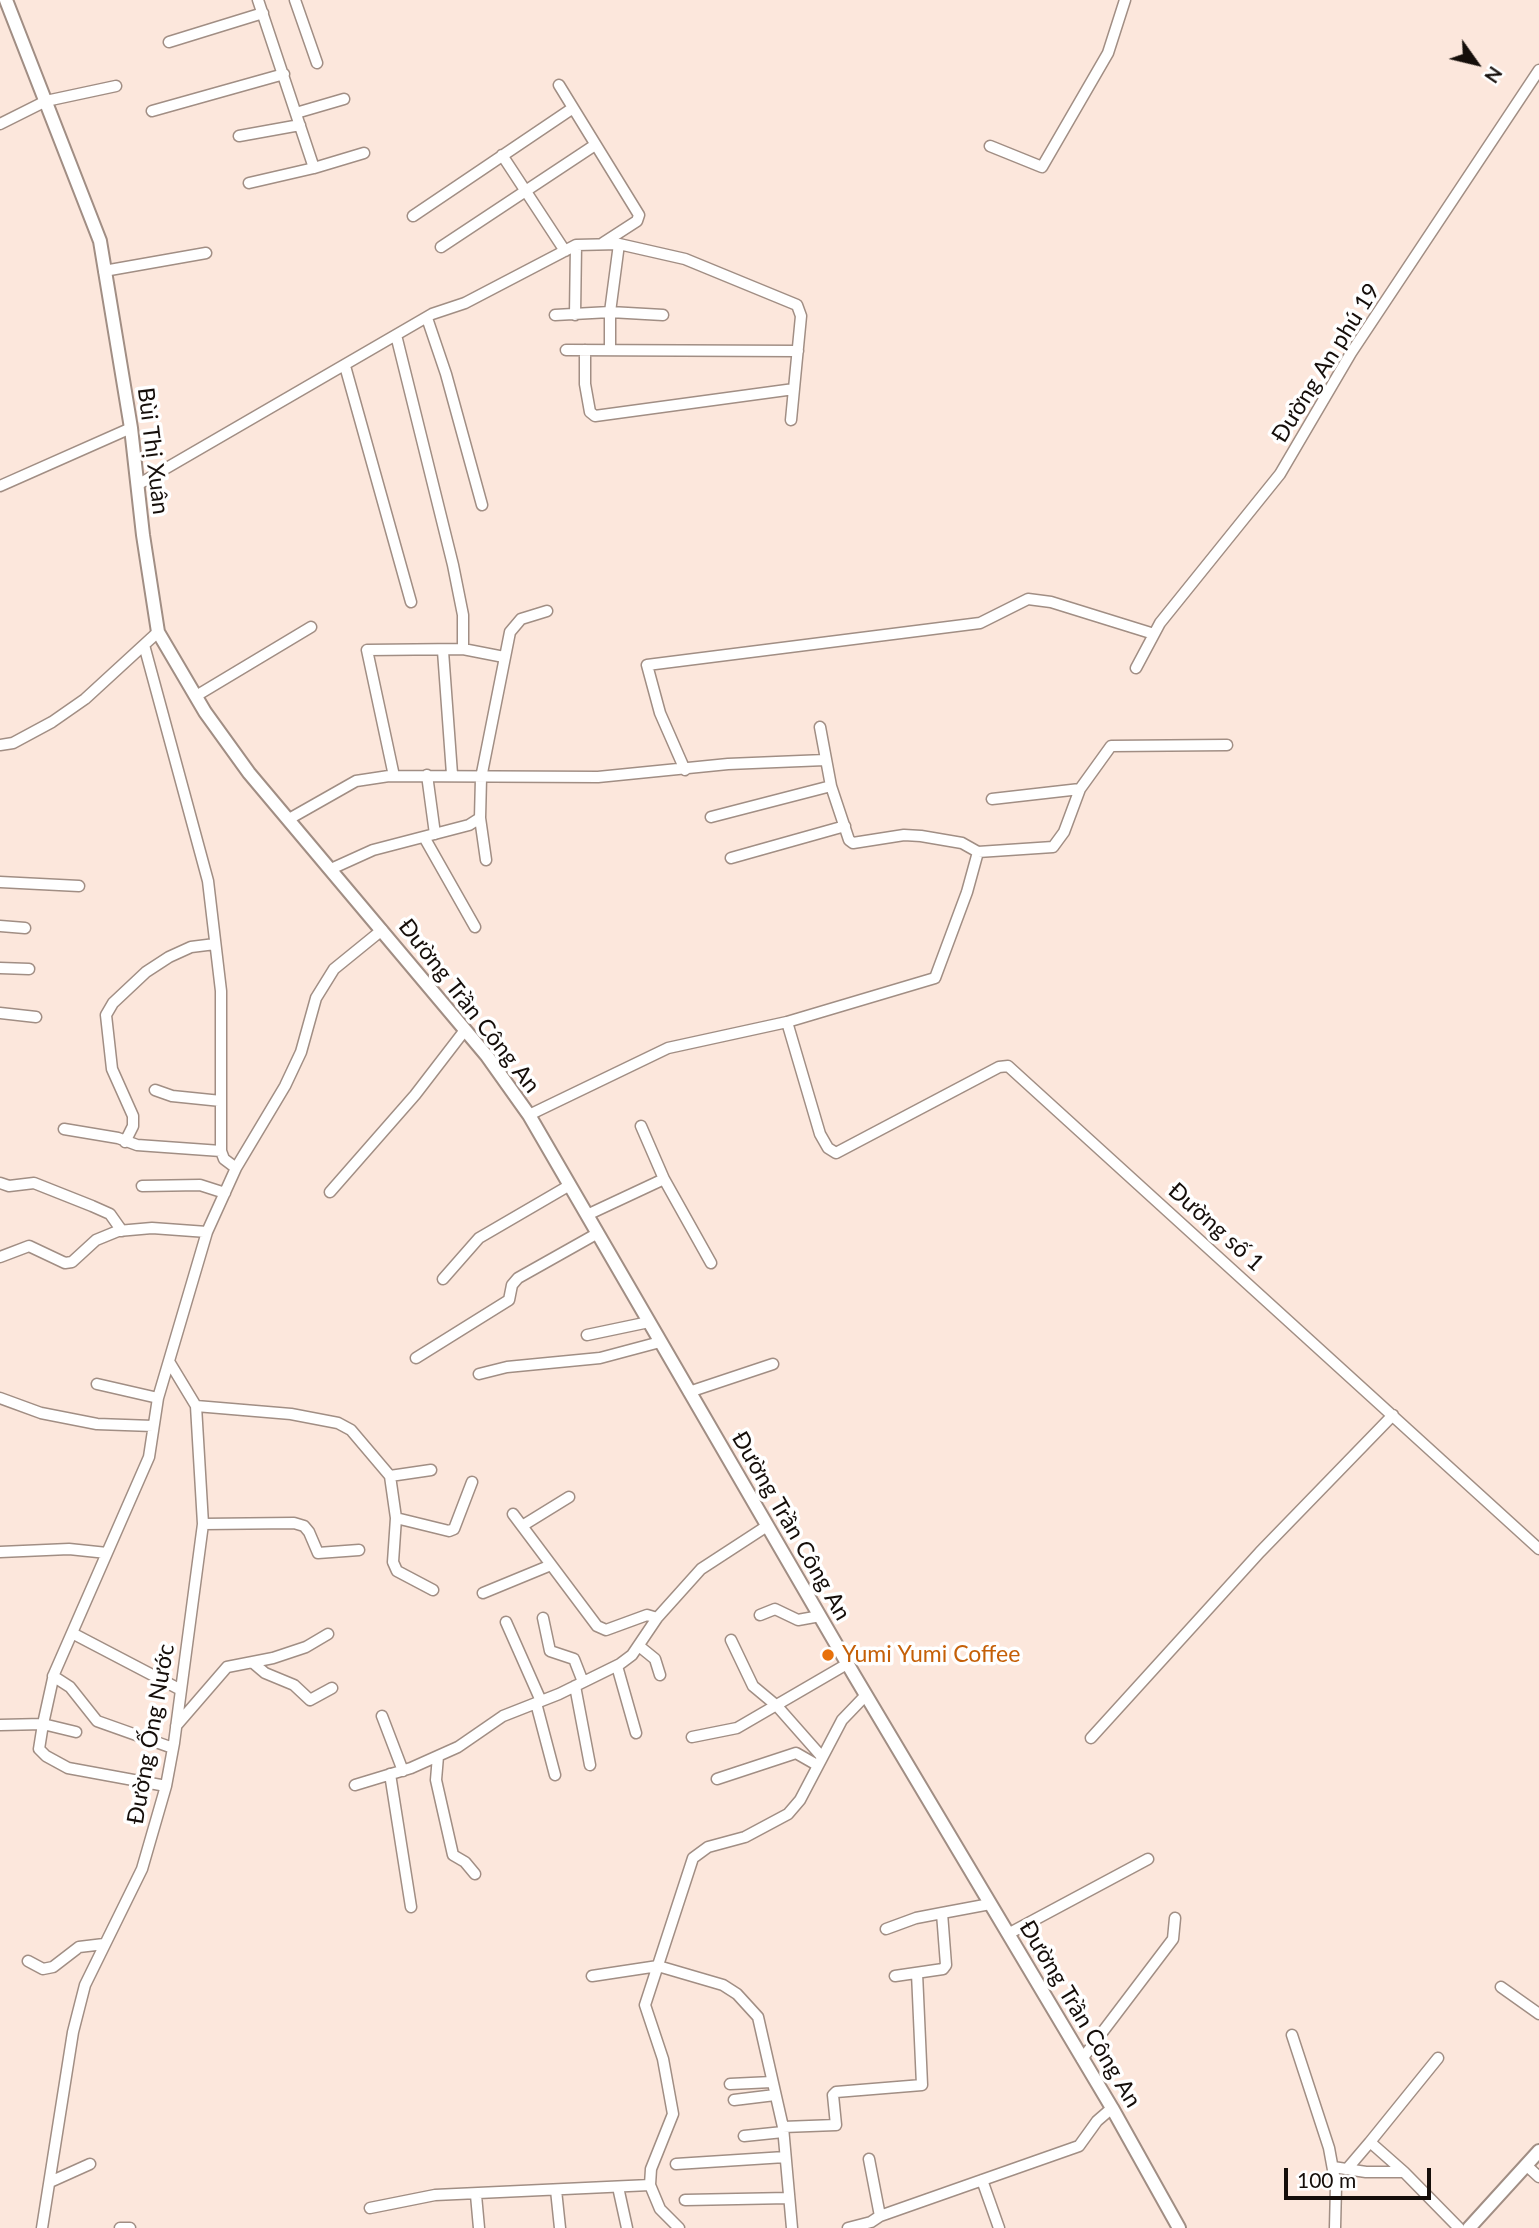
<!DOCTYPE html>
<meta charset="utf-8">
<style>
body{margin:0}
#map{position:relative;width:1539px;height:2228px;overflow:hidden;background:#fce7dc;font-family:Lato,sans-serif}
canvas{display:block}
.north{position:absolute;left:1441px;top:28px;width:70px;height:70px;-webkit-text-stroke:5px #fff;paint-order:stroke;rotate:124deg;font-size:19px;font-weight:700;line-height:28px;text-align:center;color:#150e0a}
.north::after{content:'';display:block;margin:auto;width:24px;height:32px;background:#150e0a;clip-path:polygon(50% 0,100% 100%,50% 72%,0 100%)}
.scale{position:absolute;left:1284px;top:2168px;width:147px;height:32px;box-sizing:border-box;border:4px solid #150e0a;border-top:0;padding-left:9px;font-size:21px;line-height:24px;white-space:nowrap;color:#150e0a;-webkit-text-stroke:5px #fff;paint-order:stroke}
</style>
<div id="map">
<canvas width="1539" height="2228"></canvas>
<div class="north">N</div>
<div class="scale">100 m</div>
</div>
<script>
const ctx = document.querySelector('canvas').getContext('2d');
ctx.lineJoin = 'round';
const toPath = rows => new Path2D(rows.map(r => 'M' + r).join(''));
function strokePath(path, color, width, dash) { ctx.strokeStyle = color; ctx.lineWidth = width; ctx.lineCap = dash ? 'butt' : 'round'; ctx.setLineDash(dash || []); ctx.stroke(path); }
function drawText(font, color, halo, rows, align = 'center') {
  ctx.font = font + ' Lato,sans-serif'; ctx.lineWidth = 7; ctx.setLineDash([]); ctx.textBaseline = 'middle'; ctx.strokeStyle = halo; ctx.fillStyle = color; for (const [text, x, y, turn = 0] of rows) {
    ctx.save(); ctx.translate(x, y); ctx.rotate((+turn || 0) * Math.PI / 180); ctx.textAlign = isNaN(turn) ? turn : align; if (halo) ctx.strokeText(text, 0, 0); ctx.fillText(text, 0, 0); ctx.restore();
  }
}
const minor = toPath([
 [258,0,314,168],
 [295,0,317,63],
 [169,42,263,13],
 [559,85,639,215,637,221,603,243],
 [152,111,284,74],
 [296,113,344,99],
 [0,124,46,101,116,86],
 [239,136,300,125],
 [990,146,1042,167,1108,53,1125,0],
 [502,155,565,251],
 [249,183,314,168,364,153],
 [413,216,573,108],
 [441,247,595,145],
 [104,271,206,253],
 [555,315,610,312,619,244],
 [575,315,576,245],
 [427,318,446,374,482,505],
 [396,335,453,565,463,615,463,649],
 [566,350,798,351],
 [585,350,585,384,590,412,595,416,794,389],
 [610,350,610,312,663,315],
 [345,366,411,602],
 [139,484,432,314,465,303,576,245,619,244,685,259,797,305,801,316,791,420],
 [0,486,131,428],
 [144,645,208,881,221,991,221,1151,224,1159,236,1168],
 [443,651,452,774],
 [1136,668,1160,623,1280,474,1351,353,1539,70],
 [196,696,311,627],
 [820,727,831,786],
 [0,745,13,743,52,722,85,699,158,632],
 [685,770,660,713,647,665,980,623,1028,599,1051,602,1154,634],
 [427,775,435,834],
 [394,776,367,650,463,649,504,657],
 [992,799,1080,789],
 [711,817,831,786,849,840,853,843,904,835,921,836,962,843,978,852],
 [480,818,486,860],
 [289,819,356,781,389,776,598,777,728,764,825,760],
 [424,837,475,927],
 [731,858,845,826],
 [331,869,373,850,469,825,480,818,481,778,510,632,521,619,547,611],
 [0,882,79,886],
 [0,926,25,928],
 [0,968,29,969],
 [0,1013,36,1017],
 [787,1022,935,978,967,892,978,852,1053,847,1064,832,1080,789,1111,746,1227,745],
 [155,1090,172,1096,221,1101],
 [529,1115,668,1048,787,1022,820,1134,828,1148,836,1153,999,1067,1008,1066,1539,1549],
 [641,1126,664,1179],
 [64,1129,118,1138,137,1145,221,1151],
 [125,1142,133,1126,133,1116,112,1069,106,1015,113,1003,146,972,169,957,191,947,215,944],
 [0,1183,9,1186,34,1183,92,1206,110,1214,122,1231],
 [142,1186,200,1185,225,1193],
 [330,1192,415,1095,465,1030],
 [587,1215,664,1179,711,1263],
 [0,1257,29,1246,65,1263,72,1262,96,1240,118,1231,152,1228,207,1232],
 [443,1279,479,1238,570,1185],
 [587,1335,649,1322],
 [416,1358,509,1300,512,1285,518,1278,598,1233],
 [479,1374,507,1367,600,1358,660,1342],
 [97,1384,158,1398],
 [689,1392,773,1364],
 [0,1398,41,1413,97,1424,153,1426],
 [196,1406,291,1414,338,1423,351,1430,390,1476,396,1518,393,1562,397,1571,433,1590],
 [390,1476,431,1470],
 [513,1514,597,1626,606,1630,647,1615,657,1618],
 [396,1518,449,1531,454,1529,472,1482],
 [203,1524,294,1523,304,1526,309,1532,318,1553,359,1550],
 [522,1526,569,1497],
 [0,1552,69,1549,107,1553],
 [483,1593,551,1565],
 [760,1615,775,1609,798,1620,820,1616],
 [543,1618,550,1651,574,1659,583,1682],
 [506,1622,541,1701],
 [72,1633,181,1690],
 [731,1640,753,1686,777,1706,822,1757],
 [639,1646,655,1659,660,1675],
 [252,1662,265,1673,294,1685,310,1700,332,1688],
 [617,1666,636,1733],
 [53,1676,70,1687,97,1721,173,1748],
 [575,1686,590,1765],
 [536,1703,555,1775],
 [382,1716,403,1771],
 [0,1725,43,1724,54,1674,149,1457,158,1398,207,1232,236,1168,285,1086,301,1052,316,998,334,969,382,930],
 [176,1726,227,1667,273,1658,306,1647,328,1634],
 [76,1732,43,1724,39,1749,46,1756,68,1768,166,1786],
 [692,1737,737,1728,847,1664],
 [1091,1738,1260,1552,1393,1415],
 [438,1756,436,1780,453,1855,465,1862,475,1874],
 [390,1774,411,1907],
 [717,1779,796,1753,817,1765],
 [355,1785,411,1768,458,1747,503,1716,559,1694,620,1664,632,1655,657,1618,701,1569,767,1526],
 [886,1929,916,1918,942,1913],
 [1008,1934,1148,1859],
 [28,1961,43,1969,53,1967,79,1947,104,1944],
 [592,1976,658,1966,723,1985,737,1994,758,2017,783,2127],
 [895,1976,943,1969,946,1965,942,1913,990,1904],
 [1501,1987,1539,2014],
 [1292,2035,1329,2148,1336,2186,1335,2228],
 [1082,2059,1173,1939,1175,1918],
 [730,2084,772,2082],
 [734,2100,775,2095],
 [744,2136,783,2132],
 [869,2159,880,2216],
 [676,2164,785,2157],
 [1526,2165,1539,2177],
 [1333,2167,1366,2172,1404,2172,1459,2228],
 [1347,2169,1370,2142],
 [1404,2172,1370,2142,1438,2058],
 [982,2180,999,2228],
 [50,2182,90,2164],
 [618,2187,627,2228],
 [556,2190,560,2228],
 [476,2195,479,2228],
 [685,2200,789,2198],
 [370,2208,435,2195,650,2185],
 [42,2228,73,2032,85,1985,142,1869,166,1786,174,1743,203,1524,196,1406,170,1363],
 [120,2228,130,2228],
 [679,2228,660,2209,650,2185,651,2169,673,2114,663,2059,645,2005,693,1858,708,1847,745,1837,788,1814,800,1800,842,1720,866,1695],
 [792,2228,783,2127,836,2125,833,2095,836,2092,922,2085,917,1973],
 [848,2228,871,2222,880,2216,1079,2146,1097,2121,1112,2108]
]);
const major = toPath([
 [6,0,100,241,131,428,143,535,158,632,205,712,249,773,487,1056,529,1115,854,1675,1112,2108,1179,2228],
 [1469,2228,1539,2151]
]);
const markers = [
 [828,1655,7,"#e8710a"]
];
const streetNames = [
 ["Đường An phú 19",1326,363,-58],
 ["Bùi Thị Xuân",153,451,83],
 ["Đường Trần Công An",469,1006,52],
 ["Đường số 1",1216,1227,42],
 ["Đường Trần Công An",791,1526,60],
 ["Đường Ống Nước",151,1734,-80],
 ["Đường Trần Công An",1080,2014,59]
];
const foodNames = [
 ["Yumi Yumi Coffee",842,1655]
];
strokePath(minor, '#a18e84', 13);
strokePath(major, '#a18e84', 16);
strokePath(minor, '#fff', 10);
strokePath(major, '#fff', 12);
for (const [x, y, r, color] of markers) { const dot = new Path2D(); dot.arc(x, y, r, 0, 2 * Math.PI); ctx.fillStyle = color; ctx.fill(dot); strokePath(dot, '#fff', 2.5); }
drawText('23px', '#150e0a', '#fff', streetNames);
drawText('23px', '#c56008', '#fff', foodNames, 'left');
</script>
